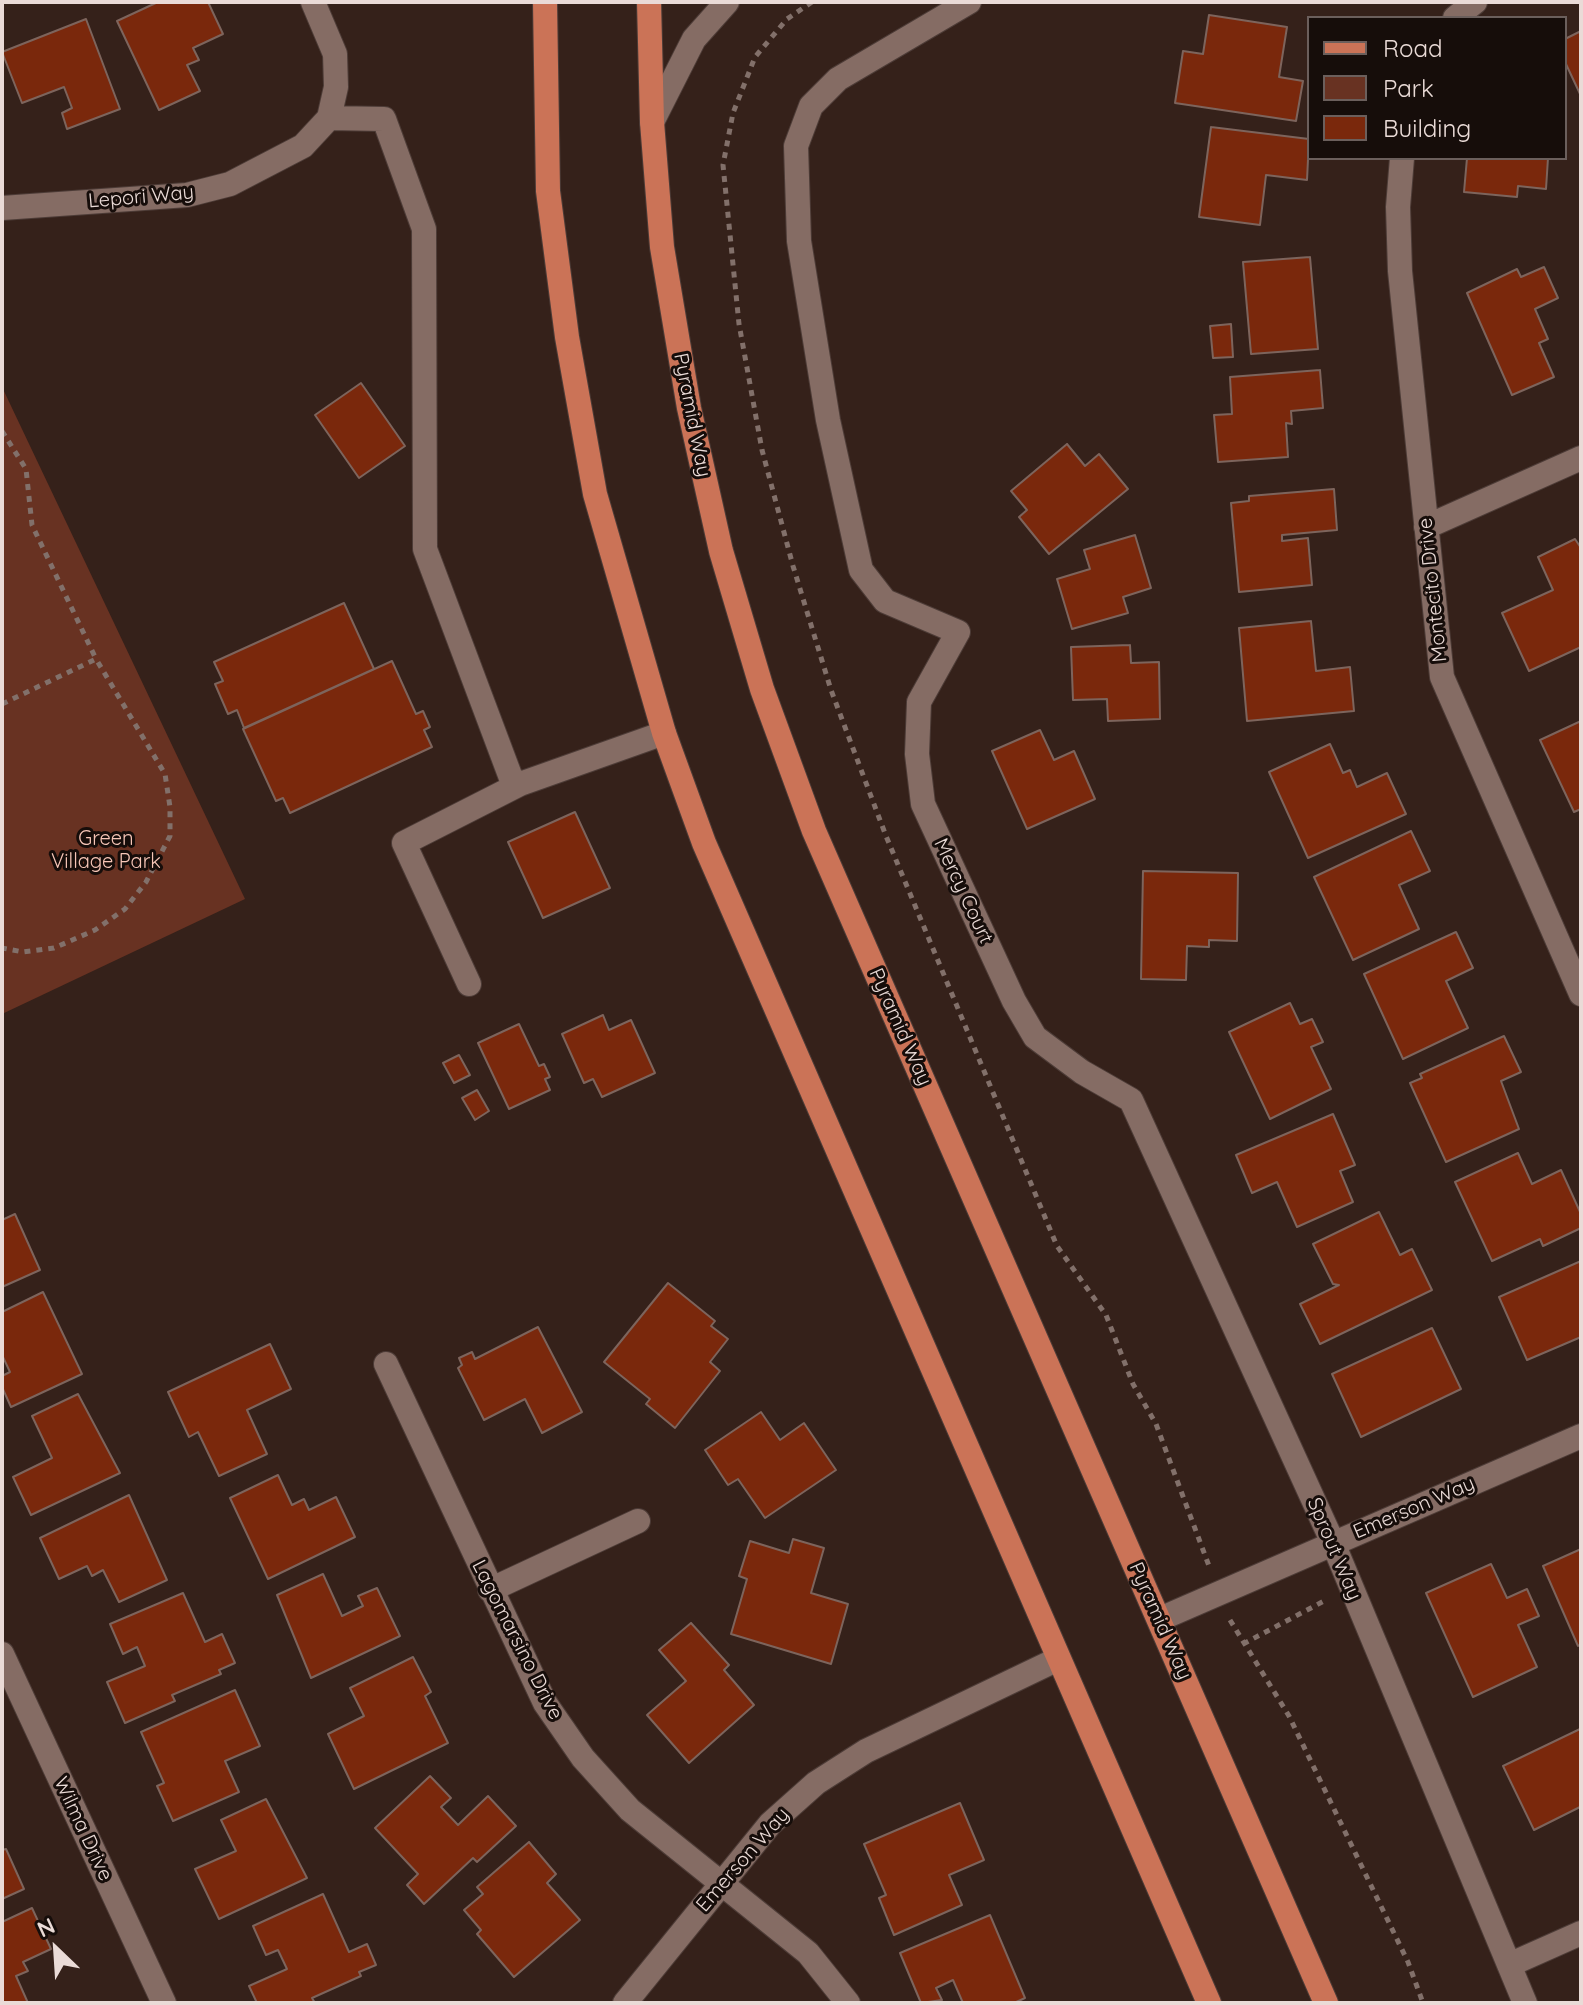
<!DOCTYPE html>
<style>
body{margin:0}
#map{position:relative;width:1583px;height:2005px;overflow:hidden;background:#35211a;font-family:Quicksand,sans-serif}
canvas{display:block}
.frame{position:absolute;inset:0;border:4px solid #eadbd7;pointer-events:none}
.legend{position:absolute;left:1307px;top:16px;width:260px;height:144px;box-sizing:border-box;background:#160d0a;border:2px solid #6b5f5c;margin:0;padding:10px 14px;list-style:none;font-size:24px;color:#eadbd7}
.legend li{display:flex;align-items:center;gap:16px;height:40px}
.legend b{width:40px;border:2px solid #6b5f5c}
.north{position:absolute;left:16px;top:1909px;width:80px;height:80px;-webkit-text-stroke:6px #160d0a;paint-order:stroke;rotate:335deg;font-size:22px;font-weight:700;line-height:32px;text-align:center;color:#eadbd7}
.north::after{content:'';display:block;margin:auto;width:28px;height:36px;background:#eadbd7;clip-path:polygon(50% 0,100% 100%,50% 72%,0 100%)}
</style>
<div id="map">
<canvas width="1583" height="2005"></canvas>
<div class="frame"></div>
<ul class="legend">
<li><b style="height:10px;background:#cb7357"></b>Road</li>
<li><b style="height:22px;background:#683222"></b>Park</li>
<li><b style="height:22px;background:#7a280c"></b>Building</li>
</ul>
<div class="north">N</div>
</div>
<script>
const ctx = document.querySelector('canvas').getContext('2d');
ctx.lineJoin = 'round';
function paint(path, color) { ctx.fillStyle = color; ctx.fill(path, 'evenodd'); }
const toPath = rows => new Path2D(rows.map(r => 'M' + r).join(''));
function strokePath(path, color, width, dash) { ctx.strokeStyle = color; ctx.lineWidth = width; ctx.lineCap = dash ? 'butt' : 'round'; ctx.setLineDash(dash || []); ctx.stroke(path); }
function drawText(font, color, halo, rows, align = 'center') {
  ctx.font = font + ' Quicksand,sans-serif'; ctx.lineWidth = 6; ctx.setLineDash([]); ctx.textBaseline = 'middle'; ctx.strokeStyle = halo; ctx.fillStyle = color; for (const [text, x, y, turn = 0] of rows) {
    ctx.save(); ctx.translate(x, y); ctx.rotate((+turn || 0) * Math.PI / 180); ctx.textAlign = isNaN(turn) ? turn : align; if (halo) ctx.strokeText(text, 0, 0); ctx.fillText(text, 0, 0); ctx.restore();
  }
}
const green = toPath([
 [2,387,245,899,2,1014]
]);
const building = toPath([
 [158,2,208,2,223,34,193,48,199,60,187,65,200,91,159,110,117,21,158,2],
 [1209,15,1287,27,1279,77,1303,81,1296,121,1175,103,1183,51,1203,54,1209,15],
 [86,19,120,109,67,129,62,113,72,108,64,87,22,103,2,52,86,19],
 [1581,31,1581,96,1565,62,1565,39,1581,31],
 [1211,127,1309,139,1307,180,1266,175,1260,225,1199,217,1211,127],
 [1467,158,1548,158,1546,189,1518,186,1517,197,1464,192,1467,158],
 [1310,257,1318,349,1251,354,1243,262,1310,257],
 [1544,267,1558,298,1535,309,1548,339,1539,343,1554,377,1512,395,1467,293,1517,269,1521,277,1544,267],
 [1231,324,1233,357,1213,358,1210,326,1231,324],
 [1320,370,1323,408,1291,411,1292,424,1286,423,1288,457,1218,462,1214,415,1232,414,1230,377,1320,370],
 [361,383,405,446,359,478,315,415,361,383],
 [1067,444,1085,466,1099,454,1128,489,1049,554,1019,517,1027,510,1011,491,1067,444],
 [1334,489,1337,530,1282,535,1282,541,1308,538,1312,585,1239,592,1231,503,1249,501,1249,496,1334,489],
 [1135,535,1151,588,1123,597,1128,613,1072,629,1057,579,1090,569,1084,550,1135,535],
 [1575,539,1581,548,1581,647,1529,671,1502,613,1553,590,1538,557,1575,539],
 [344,603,374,669,244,728,237,710,228,714,215,684,223,681,214,662,344,603],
 [1311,621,1316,671,1350,667,1354,711,1247,721,1239,628,1311,621],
 [1130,645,1131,663,1159,662,1160,719,1108,721,1107,699,1073,700,1071,647,1130,645],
 [392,661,416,714,423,711,430,727,424,730,432,747,290,813,283,798,276,801,243,729,392,661],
 [1581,721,1581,809,1574,812,1540,740,1581,721],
 [1040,730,1054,760,1074,751,1095,799,1027,829,992,751,1040,730],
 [1330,744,1343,773,1350,770,1357,787,1387,773,1406,814,1308,858,1269,772,1330,744],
 [575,812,610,888,543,918,508,842,575,812],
 [1411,831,1430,871,1399,885,1419,929,1353,960,1314,877,1411,831],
 [1143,871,1238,873,1237,941,1209,940,1209,947,1187,946,1186,980,1141,979,1143,871],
 [1456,932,1473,968,1446,981,1468,1028,1403,1059,1364,974,1456,932],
 [1290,1003,1300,1024,1312,1019,1323,1042,1311,1047,1331,1089,1270,1119,1229,1032,1290,1003],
 [603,1015,609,1030,631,1020,655,1073,602,1097,593,1079,584,1083,562,1034,603,1015],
 [519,1024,539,1066,544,1064,550,1077,545,1079,550,1090,509,1109,478,1043,519,1024],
 [1504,1036,1521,1072,1501,1081,1519,1129,1446,1162,1410,1083,1422,1078,1420,1074,1504,1036],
 [459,1055,470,1075,454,1083,443,1063,459,1055],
 [477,1090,489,1111,475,1120,462,1098,477,1090],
 [1333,1114,1355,1165,1340,1171,1353,1202,1297,1227,1277,1182,1252,1193,1236,1155,1333,1114],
 [1518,1153,1532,1184,1561,1170,1581,1214,1581,1228,1543,1246,1540,1239,1492,1261,1455,1182,1518,1153],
 [1379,1212,1400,1255,1412,1249,1432,1290,1320,1344,1300,1304,1339,1285,1333,1284,1313,1244,1379,1212],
 [15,1214,40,1270,2,1287,2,1220,15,1214],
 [1581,1261,1581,1337,1527,1360,1499,1297,1581,1261],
 [668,1283,715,1321,711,1326,728,1339,710,1362,720,1371,675,1428,646,1404,650,1399,604,1362,668,1283],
 [43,1292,82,1374,11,1407,2,1387,2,1376,10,1372,2,1355,2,1312,43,1292],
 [538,1327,582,1412,542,1433,525,1399,484,1420,458,1368,462,1365,459,1358,472,1352,475,1359,538,1327],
 [1432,1328,1461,1389,1361,1437,1332,1374,1432,1328],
 [270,1344,291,1389,247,1410,267,1454,219,1476,198,1432,189,1437,168,1392,270,1344],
 [78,1394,120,1473,31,1515,13,1477,52,1458,32,1416,78,1394],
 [761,1412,780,1440,804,1423,836,1470,765,1518,738,1479,728,1485,705,1450,761,1412],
 [278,1475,292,1505,304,1499,309,1510,336,1497,355,1537,268,1579,230,1498,278,1475],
 [129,1495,167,1580,119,1602,103,1570,92,1576,87,1566,59,1579,40,1538,129,1495],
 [793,1539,824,1548,811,1593,848,1604,831,1664,731,1634,747,1579,739,1576,750,1541,789,1553,793,1539],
 [1581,1549,1581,1644,1578,1646,1543,1566,1581,1549],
 [1491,1564,1507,1598,1527,1589,1539,1616,1518,1625,1537,1667,1473,1697,1426,1593,1491,1564],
 [323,1574,342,1616,363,1606,358,1596,377,1588,400,1636,311,1678,277,1595,323,1574],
 [183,1593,205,1642,222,1634,235,1663,219,1670,221,1674,172,1695,175,1701,125,1723,107,1682,145,1666,137,1647,123,1654,110,1624,183,1593],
 [691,1623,729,1665,724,1670,754,1705,689,1763,647,1715,686,1681,659,1650,691,1623],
 [413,1657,431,1692,425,1696,448,1743,354,1789,328,1734,364,1716,350,1688,413,1657],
 [235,1690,260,1746,225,1761,239,1792,173,1821,157,1786,164,1783,141,1732,235,1690],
 [1580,1729,1581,1811,1580,1807,1534,1830,1503,1766,1580,1729],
 [430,1776,451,1798,441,1807,458,1825,488,1796,516,1826,477,1862,473,1858,424,1904,407,1885,418,1874,375,1828,430,1776],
 [266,1799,307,1878,219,1919,195,1869,236,1851,221,1820,266,1799],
 [960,1803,984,1860,949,1875,962,1905,894,1935,879,1898,886,1895,864,1844,960,1803],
 [529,1842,556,1874,547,1883,580,1920,514,1977,477,1934,481,1930,464,1910,483,1894,477,1887,529,1842],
 [6,1849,24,1889,2,1899,2,1850,6,1849],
 [323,1894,349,1952,367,1944,376,1965,359,1972,361,1976,312,1998,315,2003,257,2003,249,1986,287,1969,278,1950,266,1955,253,1926,323,1894],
 [32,1908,51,1949,23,1962,28,1971,16,1976,28,2003,2,2003,2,1922,32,1908],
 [990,1915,1025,1998,1014,2003,963,2003,953,1980,936,1988,942,2000,921,2003,900,1953,990,1915]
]);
const path = toPath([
 [812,2,787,19,755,57,733,113,723,165,739,324,762,450,793,566,831,690,886,836,1057,1246,1106,1315,1133,1384,1156,1424,1209,1566],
 [2,431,26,469,32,525,96,659],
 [2,704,96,659,165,774,170,807,170,836,146,882,125,909,95,930,54,948,23,952,2,948],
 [1230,1620,1289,1716,1408,1962,1423,2003],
 [1243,1644,1324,1601]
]);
const minor = toPath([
 [969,2,838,79,811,106,796,146,799,241,828,420,861,570,885,601,958,632,919,702,917,754,923,804,1014,1001,1035,1037,1082,1072,1131,1100,1333,1543,1525,2003],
 [1455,18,1475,2],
 [329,118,384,119,424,229,425,549,511,778,520,784,664,733],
 [652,122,694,39,727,2],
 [1402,158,1398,207,1400,271,1442,677,1581,994],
 [2,208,187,195,230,184,303,146,329,118,336,87,335,54,313,2],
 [1426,527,1581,458],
 [469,984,404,843,520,784],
 [386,1364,545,1703,583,1758,630,1810,808,1953,848,2003],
 [490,1590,638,1521],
 [1160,1619,1581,1436],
 [2,1654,164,2003],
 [1509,1965,1581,1933],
 [625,2003,770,1824,816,1783,866,1751,1058,1659]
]);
const major = toPath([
 [545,2,548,191,567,337,595,494,664,733,704,843,1209,2003],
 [649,2,652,122,662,247,689,408,721,551,762,689,814,831,1326,2003]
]);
const streetNames = [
 ["Lepori Way",141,197,-5],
 ["Pyramid Way",692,415,79],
 ["Montecito Drive",1433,590,-96],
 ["Mercy Court",963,891,65],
 ["Pyramid Way",900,1027,66],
 ["Emerson Way",1414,1508,-23],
 ["Sprout Way",1334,1549,67],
 ["Pyramid Way",1160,1621,66],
 ["Lagomarsino Drive",517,1640,63],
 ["Wilma Drive",83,1829,65],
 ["Emerson Way",743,1860,-49]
];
const parkNames = [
 ["Green",106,839],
 ["Village Park",106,862]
];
paint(green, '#683222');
paint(building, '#7a280c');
strokePath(building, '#7d645c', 2);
strokePath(minor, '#4d3c37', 26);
strokePath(major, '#4d3c37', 26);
strokePath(path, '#82706a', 5, [6, 6]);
strokePath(minor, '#856c64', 24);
strokePath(major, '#cb7357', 24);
drawText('20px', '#eadbd7', '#160d0a', streetNames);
drawText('20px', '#f7c6b7', '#160d0a', parkNames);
</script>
